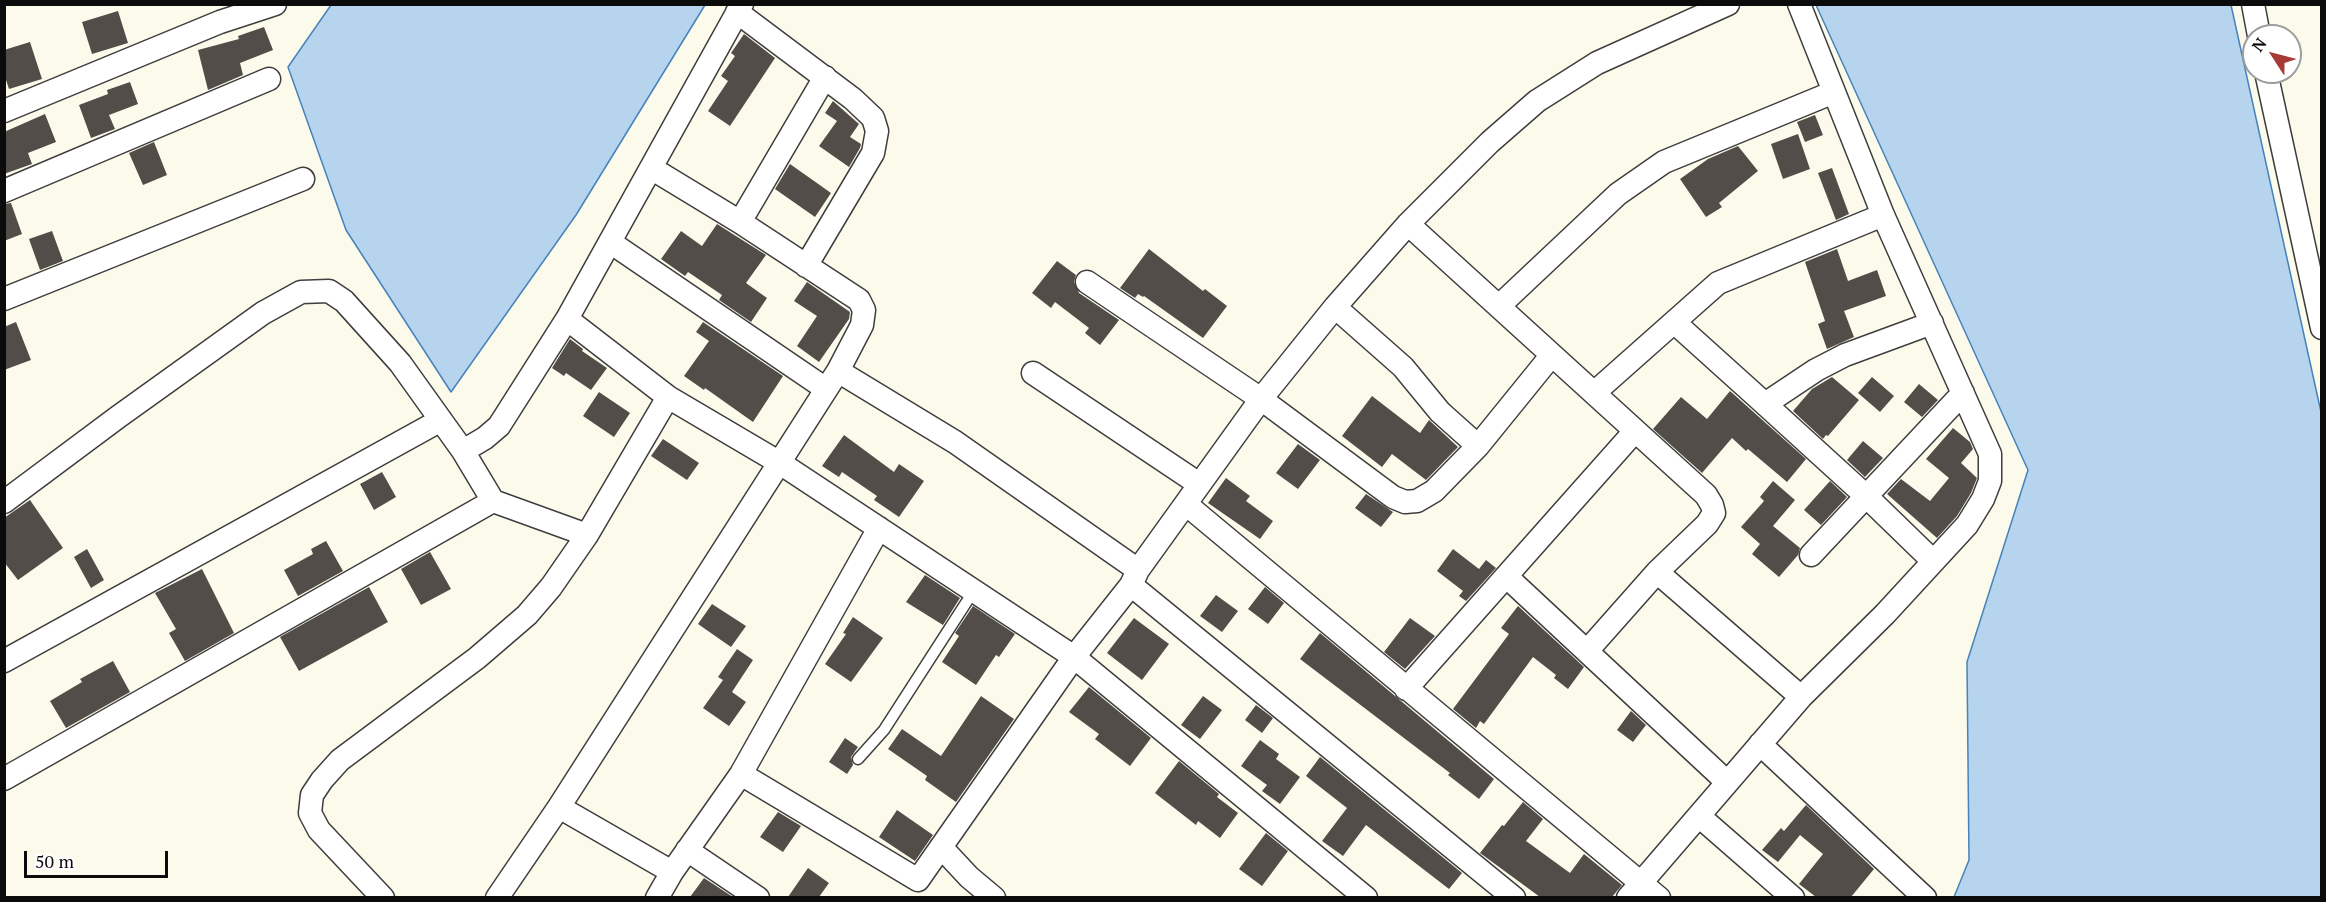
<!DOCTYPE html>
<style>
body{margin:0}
#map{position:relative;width:2326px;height:902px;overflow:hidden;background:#fcfbeb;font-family:"PT Serif",serif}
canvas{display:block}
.frame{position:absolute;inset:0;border:6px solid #0b0b0b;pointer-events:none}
.north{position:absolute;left:2242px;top:24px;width:60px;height:60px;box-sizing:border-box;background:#fff;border:2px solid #9d9d9d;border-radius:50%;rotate:306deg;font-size:16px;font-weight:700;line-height:24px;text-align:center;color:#0b0b0b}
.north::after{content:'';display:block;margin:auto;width:21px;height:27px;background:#a83a35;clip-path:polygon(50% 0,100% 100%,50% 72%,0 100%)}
.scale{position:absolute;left:24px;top:851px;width:144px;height:27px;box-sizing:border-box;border:3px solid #0b0b0b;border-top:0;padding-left:8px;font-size:18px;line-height:21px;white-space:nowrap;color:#0b0b0b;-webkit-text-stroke:4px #fff;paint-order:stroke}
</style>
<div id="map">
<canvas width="2326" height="902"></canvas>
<div class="frame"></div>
<div class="north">N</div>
<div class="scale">50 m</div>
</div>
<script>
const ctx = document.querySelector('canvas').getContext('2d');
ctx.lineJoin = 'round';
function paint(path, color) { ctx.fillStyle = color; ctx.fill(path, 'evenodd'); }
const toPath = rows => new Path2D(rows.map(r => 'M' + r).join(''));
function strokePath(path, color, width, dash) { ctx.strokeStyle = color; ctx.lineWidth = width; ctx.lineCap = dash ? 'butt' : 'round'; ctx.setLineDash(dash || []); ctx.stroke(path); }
const water = toPath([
 [331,5,705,5,576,215,451,392,346,230,288,67,331,5],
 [1816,5,2231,5,2321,412,2321,897,1954,897,1969,860,1967,662,2028,470,1816,5]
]);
const building = toPath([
 [118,11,128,43,92,54,82,22],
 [264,27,273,50,240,63,243,75,208,90,198,50,239,39,238,36],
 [744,34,775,58,730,126,708,111,728,81,721,76,735,56,731,53],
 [30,42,42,79,9,89,4,74,4,50],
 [130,82,138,104,109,115,115,129,91,138,79,105,108,94,107,90],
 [833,101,859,124,850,137,861,144,860,148,849,167,819,146,837,121,825,113],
 [45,114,56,142,28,153,32,164,4,174,4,132],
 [1815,115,1823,135,1805,142,1797,122],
 [1798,134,1810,169,1783,179,1771,144],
 [154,142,167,175,143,185,129,153],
 [1738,146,1758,171,1719,203,1722,207,1706,217,1680,179,1708,159],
 [790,164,831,193,815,217,775,189],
 [1832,168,1849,214,1836,220,1818,173],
 [11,203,22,234,4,241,4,204],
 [717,224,766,255,746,283,767,298,751,322,719,300,722,295,688,272,685,276,661,259,681,231,702,246],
 [52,231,63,261,40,270,29,239],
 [1149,249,1203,291,1205,289,1227,306,1203,338,1144,296,1143,297,1138,294,1135,298,1120,288],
 [1837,249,1848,281,1877,270,1886,296,1844,311,1854,337,1827,349,1818,324,1825,321,1805,262],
 [1057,261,1076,275,1074,282,1079,293,1119,320,1100,345,1085,333,1089,328,1055,302,1051,308,1032,293],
 [807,282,850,312,849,319,819,362,797,346,817,316,794,301],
 [16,322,31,360,4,370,4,327],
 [703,322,783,376,753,422,705,388,704,390,684,376,709,341,696,332],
 [570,339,583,349,582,351,607,368,591,390,566,373,564,376,552,368],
 [1832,377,1859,400,1828,436,1826,435,1823,439,1793,411,1812,389],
 [1872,377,1894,396,1880,412,1858,393],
 [1919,384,1938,400,1922,417,1904,402],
 [1730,391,1806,459,1787,482,1748,449,1746,451,1732,438,1702,473,1653,429,1681,397,1707,419],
 [599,392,630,413,614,437,583,416],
 [1372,396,1420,433,1429,420,1458,447,1426,480,1392,454,1382,467,1342,436],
 [1953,428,1970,442,1973,449,1961,463,1977,478,1971,493,1957,516,1937,538,1887,494,1901,479,1930,501,1949,478,1926,459],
 [844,435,894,472,899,464,924,481,899,517,874,500,877,496,842,472,839,477,822,466],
 [663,439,699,463,687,480,651,456],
 [1863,441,1883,458,1865,477,1847,460],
 [1298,444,1320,460,1298,489,1276,473],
 [382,472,396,497,374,510,360,484],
 [1226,478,1250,496,1246,501,1273,521,1260,539,1208,503],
 [1773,481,1795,500,1773,526,1800,548,1798,555,1779,577,1752,554,1760,544,1741,527,1764,501,1760,497],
 [1830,481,1847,497,1821,525,1804,510],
 [1366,494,1393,512,1381,527,1355,508],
 [30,500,63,548,18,580,4,562,4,518],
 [326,541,343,571,298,596,284,570,313,554,311,549],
 [87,549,104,580,91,588,74,557],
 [1453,549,1479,569,1486,560,1496,568,1466,601,1459,596,1463,591,1437,571],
 [430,552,451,589,421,605,401,569],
 [202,569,234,633,185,661,169,633,176,629,155,593],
 [925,575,960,598,943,625,906,602],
 [369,587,388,622,299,671,280,637],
 [1265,587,1284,603,1268,624,1248,609],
 [1216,595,1238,611,1222,632,1200,616],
 [712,604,746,626,731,647,698,624],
 [973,606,1015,634,999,657,996,655,976,685,942,662,959,636,955,633],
 [1518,606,1584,667,1568,689,1554,678,1556,675,1533,657,1484,724,1480,721,1476,728,1453,709,1509,634,1501,628],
 [853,617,883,638,851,682,825,664,846,634,843,633],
 [1134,618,1169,644,1142,680,1107,653],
 [1410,618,1435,636,1405,669,1384,652],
 [1320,633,1494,779,1479,799,1448,775,1450,773,1300,659],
 [737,649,753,660,732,692,746,702,729,726,703,708,723,680,718,677],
 [113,661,130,692,66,728,50,701,82,682,80,679],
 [1089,687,1151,738,1130,766,1095,739,1099,734,1069,712],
 [981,696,1014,719,956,802,925,780,927,776,888,749,902,729,941,756],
 [1203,696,1222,710,1200,739,1181,725],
 [1256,705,1273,718,1262,733,1245,720],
 [1631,711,1646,725,1633,742,1617,730],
 [845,738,858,747,851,757,853,765,847,774,829,762],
 [1260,740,1279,754,1276,759,1300,777,1280,804,1262,791,1267,785,1241,766],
 [1320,757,1462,873,1449,889,1366,825,1343,856,1322,841,1347,808,1306,776],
 [1179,761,1219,794,1217,797,1238,813,1220,838,1198,821,1196,825,1155,793],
 [1523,802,1543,819,1526,841,1570,873,1584,854,1622,885,1612,897,1540,897,1480,853,1502,825,1504,826],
 [1806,805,1874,869,1851,897,1816,897,1799,884,1823,854,1800,835,1778,862,1762,850,1781,828,1784,831],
 [897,810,933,835,915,861,879,837],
 [778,812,801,826,783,852,760,837],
 [1266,833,1288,851,1262,886,1239,869],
 [808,868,829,883,819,897,788,897],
 [704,878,733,897,690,897]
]);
const service = toPath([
 [858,759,884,730,973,592]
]);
const minor = toPath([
 [742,4,567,319,668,397,780,463,1074,657,1366,898],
 [2253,4,2259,36],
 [737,12,853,99,873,118,877,131,873,153,806,266],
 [2266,72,2322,328],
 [4,111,220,22,275,4],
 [651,168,740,222,859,300,864,310,862,325,838,371],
 [4,191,269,79],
 [740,222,825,77],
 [1408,224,1706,495,1712,505,1714,513,1707,524,1657,572,1801,697],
 [610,242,826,389],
 [1087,282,1261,399,1393,497,1405,502,1417,501,1434,491,1478,446,1551,356],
 [4,299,303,179],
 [1499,306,1618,194,1664,162,1834,92],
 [1335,307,1403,367,1440,412,1478,446],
 [1674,322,1765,404,1816,370,1845,355,1932,323],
 [1033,373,1199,484],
 [1594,393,1718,283,1883,215],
 [1765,404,1866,496,1933,561],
 [463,451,485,438,499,426,567,319],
 [4,502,118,417,263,313,301,292,329,291,344,301,400,363,463,451,493,501,587,535],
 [1187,505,1659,898],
 [879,528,741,774,672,872,559,807,838,371,955,442,1138,570],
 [1811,555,1963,393],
 [1507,577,1727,782],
 [1131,585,1514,898],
 [1587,651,1657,572],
 [4,661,441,420],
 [1406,689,1635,431],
 [1760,744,1925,898],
 [741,774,918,880,1074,657,1131,585,1138,570,1261,399,1335,307,1408,224,1490,142,1537,101,1597,63,1728,4],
 [4,779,493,501],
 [1699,816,1793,898],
 [941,847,969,877,994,898],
 [687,850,758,898],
 [383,898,319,830,310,813,312,795,322,780,340,760,477,658,527,615,551,587,587,535,668,397],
 [497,898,559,807],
 [657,898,672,872],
 [1628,898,1801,697,1885,614,1967,525,1983,499,1990,481,1990,454,1883,215,1799,4]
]);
paint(water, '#b6d4ed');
strokePath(water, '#4682bb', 1.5);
paint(building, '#524d49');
strokePath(service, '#3e3e3e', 13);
strokePath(minor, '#3e3e3e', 25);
strokePath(service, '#fff', 10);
strokePath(minor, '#fff', 22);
</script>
